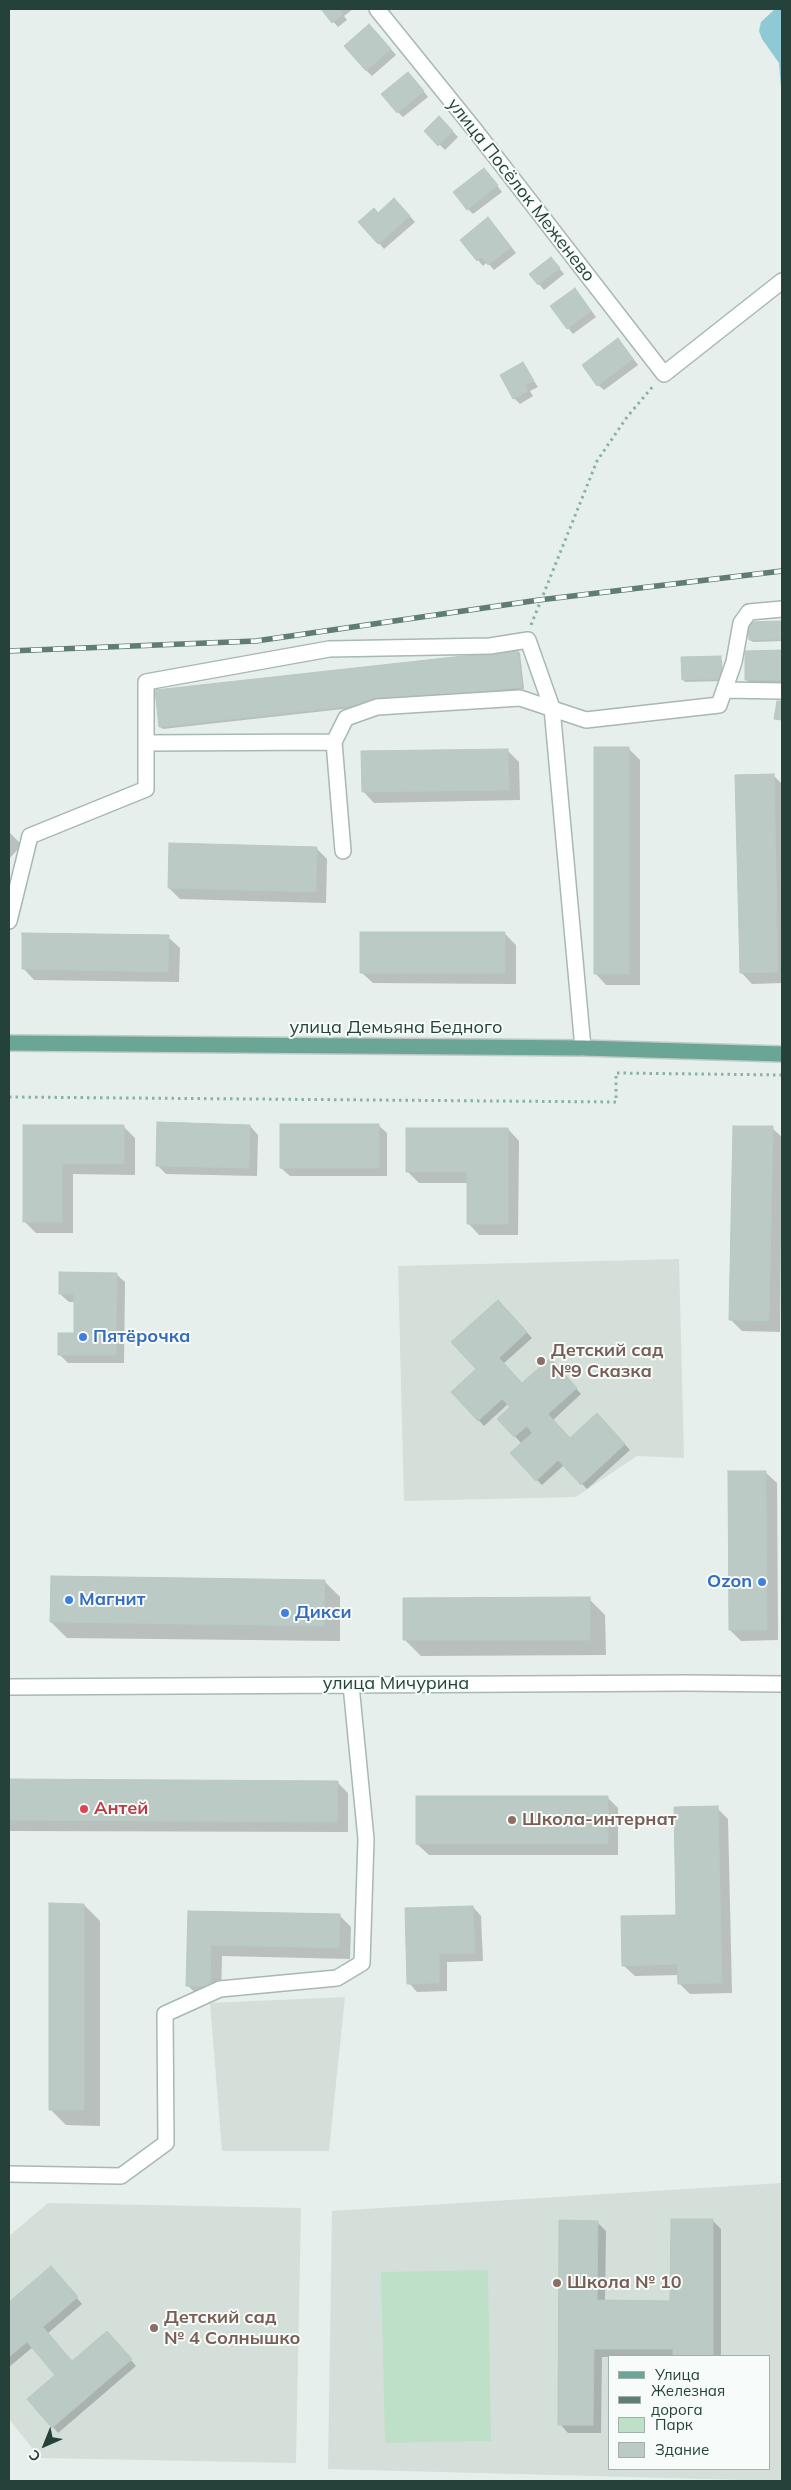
<!DOCTYPE html>
<meta charset="utf-8">
<style>
body{margin:0}
#map{position:relative;width:791px;height:2490px;overflow:hidden;background:#e6efeb;font-family:Mulish,sans-serif}
canvas{display:block}
.frame{position:absolute;inset:0;border:10px solid #24423a;pointer-events:none}
.legend{position:absolute;left:608px;top:2355px;width:162px;height:115px;box-sizing:border-box;background:#f7fbf9;border:1px solid #a3b1ad;margin:0;padding:6px 9px;list-style:none;font-size:15px;color:#24423a}
.legend li{display:flex;align-items:center;gap:10px;height:25px}
.legend b{width:25px;border:1px solid #a3b1ad}
.north{position:absolute;left:20px;top:2420px;width:50px;height:50px;-webkit-text-stroke:4px #f7fbf9;paint-order:stroke;rotate:224deg;font-size:14px;font-weight:700;line-height:20px;text-align:center;color:#24423a}
.north::after{content:'';display:block;margin:auto;width:18px;height:22px;background:#24423a;clip-path:polygon(50% 0,100% 100%,50% 72%,0 100%)}
</style>
<div id="map">
<canvas width="791" height="2490"></canvas>
<div class="frame"></div>
<ul class="legend">
<li><b style="height:6px;background:#6aa596"></b>Улица</li>
<li><b style="height:6px;background:#5f7d75"></b>Железная дорога</li>
<li><b style="height:14px;background:#bfe0c8"></b>Парк</li>
<li><b style="height:14px;background:#bbcac4"></b>Здание</li>
</ul>
<div class="north">С</div>
</div>
<script>
const ctx = document.querySelector('canvas').getContext('2d');
ctx.lineJoin = 'round';
function paint(path, color) { ctx.fillStyle = color; ctx.fill(path, 'evenodd'); }
const toPath = rows => new Path2D(rows.map(r => 'M' + r).join(''));
function strokePath(path, color, width, dash) { ctx.strokeStyle = color; ctx.lineWidth = width; ctx.lineCap = dash ? 'butt' : 'round'; ctx.setLineDash(dash || []); ctx.stroke(path); }
function drawText(font, color, halo, rows, align = 'center') {
  ctx.font = font + ' Mulish,sans-serif'; ctx.lineWidth = 4; ctx.setLineDash([]); ctx.textBaseline = 'middle'; ctx.strokeStyle = halo; ctx.fillStyle = color; for (const [text, x, y, turn = 0] of rows) {
    ctx.save(); ctx.translate(x, y); ctx.rotate((+turn || 0) * Math.PI / 180); ctx.textAlign = isNaN(turn) ? turn : align; if (halo) ctx.strokeText(text, 0, 0); ctx.fillText(text, 0, 0); ctx.restore();
  }
}
const built = toPath([
 [679,1259,684,1458,637,1456,576,1497,404,1501,398,1266],
 [345,1997,329,2151,222,2151,210,2003],
 [782,2183,782,2481,328,2469,332,2211],
 [610,2356,770,2356,770,2469,610,2469],
 [48,2203,301,2208,296,2463,40,2458,9,2419,9,2236]
]);
const green = toPath([
 [488,2270,491,2441,385,2443,381,2272]
]);
const water = toPath([
 [775,9,782,9,782,100,779,63,762,39,759,31,761,22]
]);
const shadow = toPath([
 [322,9,353,9,344,16,347,20,338,27],
 [375,31,396,55,372,76,366,70],
 [414,79,428,97,403,117,398,112],
 [439,117,458,137,445,150,426,131],
 [489,175,502,192,473,214,468,209],
 [400,205,415,222,384,249,360,222],
 [494,225,516,253,494,270,487,262,483,266,478,260],
 [556,264,564,274,544,290,539,284],
 [580,295,596,317,573,334,568,328],
 [623,345,638,365,604,390,598,385],
 [523,364,538,387,530,391,533,396,520,404,514,398],
 [782,622,782,641,753,642,750,640,749,624],
 [517,651,520,653,524,689,163,729,160,727],
 [746,652,782,652,782,682,749,682,746,680],
 [720,658,722,660,723,681,685,682,683,679],
 [628,748,640,760,640,985,606,985,595,973],
 [508,751,519,762,520,800,374,803,363,791],
 [773,775,782,784,782,983,752,984,741,972],
 [9,832,22,845,9,859],
 [316,848,327,859,326,903,180,899,169,888],
 [505,934,516,945,516,984,373,983,361,972],
 [168,937,180,948,179,982,34,980,23,968],
 [378,1125,387,1133,387,1176,290,1176,281,1168],
 [25,1126,124,1127,135,1138,135,1175,73,1174,73,1233,36,1233,24,1221],
 [250,1126,258,1135,257,1176,166,1174,157,1165],
 [772,1128,782,1137,780,1332,742,1331,731,1320],
 [508,1129,519,1141,518,1235,479,1235,468,1223,468,1183,419,1183,407,1171],
 [116,1274,125,1282,124,1363,68,1363,59,1354,76,1334,76,1302,69,1302,60,1294],
 [504,1307,532,1338,503,1364,522,1385,555,1365,581,1394,553,1420,570,1439,602,1420,630,1450,587,1489,564,1465,542,1485,537,1480,522,1444,499,1419,512,1407,508,1404,484,1426,453,1392,478,1370],
 [765,1472,777,1483,778,1640,741,1641,730,1630],
 [324,1581,340,1597,340,1641,67,1638,51,1622],
 [589,1599,605,1615,606,1655,421,1656,405,1640],
 [9,1781,337,1782,348,1793,348,1832,9,1831],
 [607,1797,618,1808,618,1855,429,1855,417,1844],
 [717,1808,728,1819,732,1993,690,1994,679,1983,679,1975,635,1976,623,1965,678,1916],
 [84,1905,100,1921,100,2126,66,2125,50,2109],
 [473,1907,481,1916,483,1961,447,1962,447,1991,417,1992,409,1983],
 [189,1912,340,1916,351,1927,350,1959,222,1956,221,1997,199,1996,187,1985],
 [713,2221,721,2229,721,2356,602,2357,601,2433,568,2433,560,2424,597,2222,606,2231,605,2302,672,2302],
 [51,2268,82,2304,47,2334,72,2362,112,2338,136,2366,58,2433,53,2427,57,2375,33,2347,9,2367,9,2303]
]);
const building = toPath([
 [321,9,340,9,343,14,332,23,321,9],
 [369,24,391,49,366,71,344,46,369,24],
 [408,72,424,91,397,113,381,94,408,72],
 [439,116,453,131,438,146,424,131,439,116],
 [484,168,498,185,467,210,453,192,484,168],
 [394,198,410,216,378,244,358,222,374,208,378,213,394,198],
 [488,217,511,247,488,265,481,257,477,261,460,240,488,217],
 [551,257,560,268,538,285,529,274,551,257],
 [575,288,591,311,567,329,550,306,575,288],
 [618,338,633,359,597,386,582,365,618,338],
 [523,362,534,381,525,385,528,391,513,399,500,375,523,362],
 [782,621,782,639,749,640,748,622,782,621],
 [518,650,522,687,159,727,155,690,518,650],
 [782,650,782,680,745,680,745,651,782,650],
 [721,656,721,679,682,680,681,657,721,656],
 [777,701,782,701,782,720,774,719,777,701],
 [594,747,629,747,629,974,594,974,594,747],
 [508,749,509,790,362,792,361,751,508,749],
 [774,774,778,972,740,973,735,775,774,774],
 [169,843,317,847,316,892,168,888,169,843],
 [360,932,505,932,505,973,360,973,360,932],
 [22,933,169,935,168,972,22,969,22,933],
 [157,1122,250,1125,249,1168,156,1166,157,1122],
 [280,1124,379,1124,379,1168,280,1168,280,1124],
 [23,1125,124,1125,124,1164,62,1164,62,1222,23,1222,23,1125],
 [733,1126,773,1126,769,1321,729,1320,733,1126],
 [406,1128,508,1128,508,1224,467,1224,467,1172,406,1172,406,1128],
 [59,1272,117,1273,116,1355,58,1355,58,1333,74,1333,74,1294,59,1294,59,1272],
 [498,1300,527,1332,499,1358,522,1383,550,1358,577,1388,548,1414,570,1438,597,1413,625,1444,581,1485,558,1460,536,1481,510,1453,532,1433,527,1426,514,1437,497,1419,510,1407,502,1399,478,1421,451,1392,476,1369,451,1342,498,1300],
 [728,1471,766,1471,767,1630,729,1630,728,1471],
 [51,1576,325,1580,324,1626,50,1622,51,1576],
 [590,1597,590,1640,403,1640,403,1598,590,1597],
 [9,1779,338,1781,337,1822,9,1820,9,1779],
 [416,1796,608,1796,608,1844,416,1844,416,1796],
 [718,1806,722,1983,678,1984,677,1964,622,1966,621,1916,676,1915,674,1807,718,1806],
 [49,1903,84,1904,84,2110,49,2110,49,1903],
 [473,1906,475,1953,439,1954,439,1983,407,1984,405,1908,473,1906],
 [188,1911,340,1914,339,1948,211,1945,210,1986,186,1986,188,1911],
 [671,2219,713,2219,713,2356,673,2356,673,2349,594,2349,593,2425,558,2425,559,2220,598,2221,597,2300,670,2301,671,2219],
 [51,2266,78,2297,43,2327,72,2361,107,2331,132,2359,52,2428,27,2399,55,2375,27,2342,9,2357,9,2302,51,2266]
]);
const path = toPath([
 [531,625,597,461,627,417,654,385],
 [9,1097,616,1102,616,1073,782,1075]
]);
const minor = toPath([
 [377,9,474,129,664,374,782,281],
 [724,690,782,691],
 [334,742,343,851],
 [146,743,334,742,346,718,377,707,520,698,586,720,719,705,734,662,741,623,749,612,782,609],
 [9,921,30,836,146,789,146,682,329,649,490,646,528,640,552,708,583,1048],
 [9,1687,686,1683,782,1684],
 [9,2174,121,2176,166,2143,165,2014,220,1989,337,1978,362,1963,366,1839,351,1685]
]);
const major = toPath([
 [9,1043,583,1048,782,1054]
]);
const rail = toPath([
 [9,651,256,641,539,600,782,571]
]);
const markers = [
 [83,1337,5,"#3f7fe0"],
 [541,1361,5,"#8d6e63"],
 [762,1582,5,"#3f7fe0"],
 [69,1600,5,"#3f7fe0"],
 [285,1613,5,"#3f7fe0"],
 [84,1809,5,"#e0444e"],
 [512,1820,5,"#8d6e63"],
 [557,2283,5,"#8d6e63"],
 [154,2328,5,"#8d6e63"]
];
const streetNames = [
 ["улица Посёлок Меженево",521,190,52],
 ["улица Демьяна Бедного",396,1028],
 ["улица Мичурина",396,1684]
];
const shopNames = [
 ["Пятёрочка",93,1337],
 ["Ozon",752,1582,"right"],
 ["Магнит",79,1600],
 ["Дикси",295,1613]
];
const educationNames = [
 ["Детский сад",551,1351],
 ["№9 Сказка",551,1372],
 ["Школа-интернат",522,1820],
 ["Школа № 10",567,2283],
 ["Детский сад",164,2318],
 ["№ 4 Солнышко",164,2339]
];
const healthNames = [
 ["Антей",94,1809]
];
paint(built, '#d4dfda');
paint(green, '#bfe0c8');
paint(water, '#8ec9d4');
paint(shadow, '#0003');
paint(building, '#bbcac4');
strokePath(building, '#b8c9c2', 1);
strokePath(minor, '#a8b8b2', 18);
strokePath(major, '#c2cac8', 18);
strokePath(path, '#86b3a5', 3, [2.5, 4]);
strokePath(minor, '#fff', 15);
strokePath(major, '#6aa596', 15);
strokePath(rail, '#5f7d75', 5.5);
strokePath(rail, '#f7fbf9', 4, [11]);
for (const [x, y, r, color] of markers) { const dot = new Path2D(); dot.arc(x, y, r, 0, 2 * Math.PI); ctx.fillStyle = color; ctx.fill(dot); strokePath(dot, '#f7fbf9', 2); }
drawText('18px', '#24423a', '#f7fbf9', streetNames);
drawText('bold 18px', '#366cbe', '#f7fbf9', shopNames, 'left');
drawText('bold 18px', '#785e54', '#f7fbf9', educationNames, 'left');
drawText('bold 18px', '#be3a42', '#f7fbf9', healthNames, 'left');
</script>
